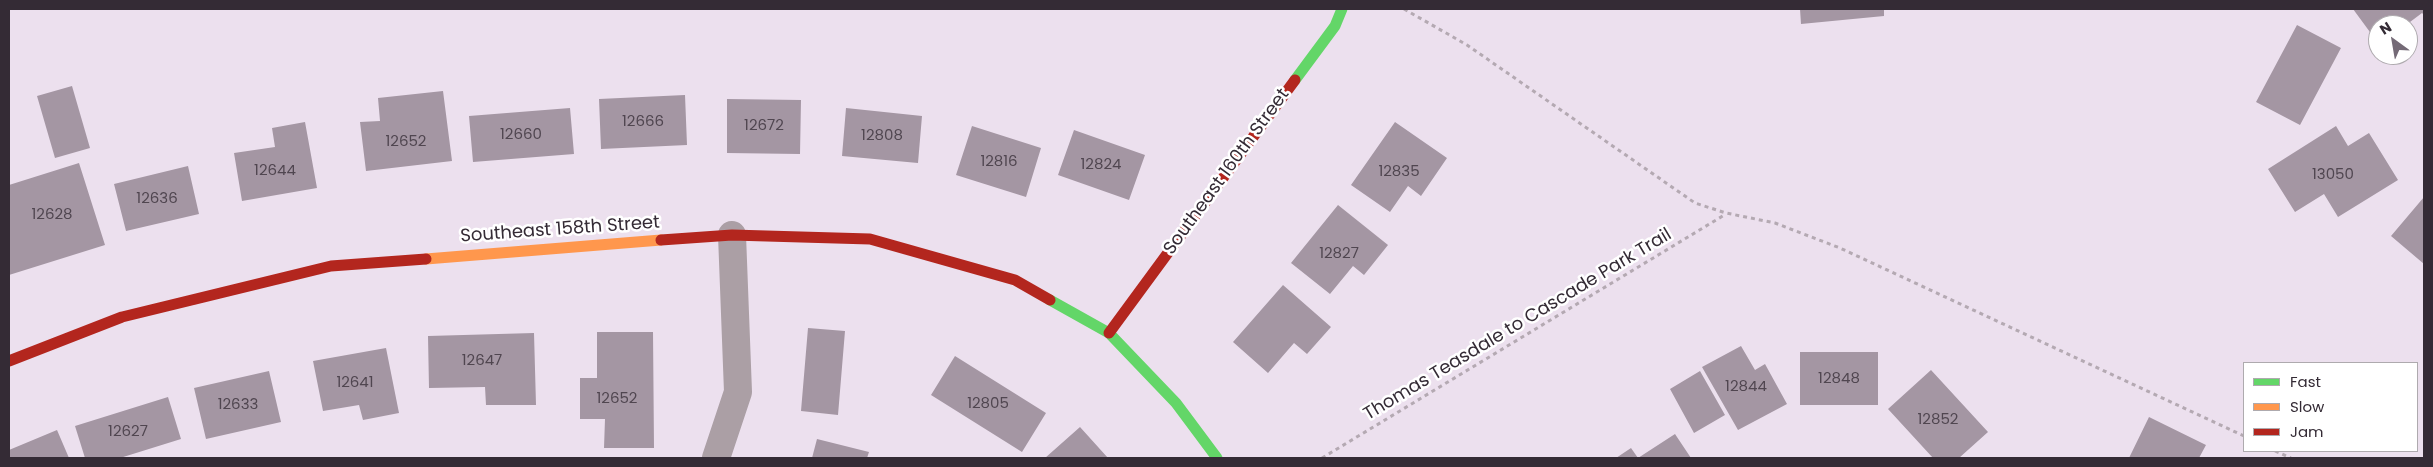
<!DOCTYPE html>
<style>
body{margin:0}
#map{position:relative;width:2433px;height:467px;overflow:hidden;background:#ece0ee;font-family:Poppins,sans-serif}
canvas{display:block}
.frame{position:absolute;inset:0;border:10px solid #342b35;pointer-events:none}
.legend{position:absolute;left:2243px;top:362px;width:175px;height:90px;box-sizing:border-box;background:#fff;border:1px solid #aeaaae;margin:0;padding:6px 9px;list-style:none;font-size:15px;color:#342b35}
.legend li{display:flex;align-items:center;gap:10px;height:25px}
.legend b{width:25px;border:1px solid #aeaaae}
.north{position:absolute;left:2368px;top:15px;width:50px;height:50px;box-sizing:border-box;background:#fff;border:1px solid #aeaaae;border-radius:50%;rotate:328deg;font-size:14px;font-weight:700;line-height:20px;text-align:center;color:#342b35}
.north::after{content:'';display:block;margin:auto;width:18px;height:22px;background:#746a76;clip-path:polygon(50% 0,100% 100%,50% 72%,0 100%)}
</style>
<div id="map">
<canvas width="2433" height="467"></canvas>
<div class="frame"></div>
<ul class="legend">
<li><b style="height:6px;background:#63d668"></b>Fast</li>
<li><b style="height:6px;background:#ff974d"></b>Slow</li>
<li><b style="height:6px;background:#b3261e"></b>Jam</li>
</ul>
<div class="north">N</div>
</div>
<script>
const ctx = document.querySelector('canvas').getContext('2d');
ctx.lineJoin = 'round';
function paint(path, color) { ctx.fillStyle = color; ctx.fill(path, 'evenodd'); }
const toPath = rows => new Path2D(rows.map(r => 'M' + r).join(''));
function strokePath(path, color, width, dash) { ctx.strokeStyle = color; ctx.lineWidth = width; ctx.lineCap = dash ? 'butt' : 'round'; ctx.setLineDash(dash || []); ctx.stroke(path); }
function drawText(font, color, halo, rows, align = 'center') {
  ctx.font = font + ' Poppins,sans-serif'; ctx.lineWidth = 5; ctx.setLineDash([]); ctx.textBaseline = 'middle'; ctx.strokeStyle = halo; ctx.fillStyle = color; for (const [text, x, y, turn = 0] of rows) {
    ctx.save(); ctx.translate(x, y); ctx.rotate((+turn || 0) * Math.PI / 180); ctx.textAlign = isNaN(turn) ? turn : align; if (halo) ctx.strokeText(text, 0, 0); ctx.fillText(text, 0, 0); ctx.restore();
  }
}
const building = toPath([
 [1800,9,1884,9,1884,16,1801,24],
 [2353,9,2424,9,2424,15,2422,13,2406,25,2378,25,2378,43],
 [2297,25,2341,48,2300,125,2256,102],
 [72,86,90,148,55,158,37,96],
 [443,91,452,161,366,171,360,122,380,121,378,98],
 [685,95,687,145,601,149,599,99],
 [727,99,801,100,800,154,727,153],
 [570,108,574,154,473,162,469,116],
 [846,108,922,116,918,163,842,156],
 [305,122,317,188,242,201,234,153,275,147,272,128],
 [1395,122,1447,158,1421,196,1408,186,1390,212,1351,185],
 [972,126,1041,148,1026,197,956,175],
 [2336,126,2348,146,2369,133,2398,180,2338,217,2324,194,2295,212,2268,169],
 [1074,130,1145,155,1129,200,1058,175],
 [79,163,105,245,9,275,9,185],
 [188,166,199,214,126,231,114,184],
 [2424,197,2424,264,2391,236],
 [1338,205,1388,245,1364,275,1353,266,1330,294,1291,263],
 [1283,285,1331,327,1307,354,1294,343,1268,373,1233,342],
 [808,328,845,331,838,415,801,411],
 [597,332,653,332,654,448,604,448,605,419,580,419,580,378,597,378],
 [534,333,536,405,486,405,485,387,429,388,428,336],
 [1741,346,1755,370,1765,364,1787,404,1738,430,1702,367],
 [386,348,399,413,363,420,359,405,323,411,313,361],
 [1800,352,1878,352,1878,405,1800,405],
 [955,356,1046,413,1022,452,931,395],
 [1931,370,1988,432,1959,458,1933,458,1888,409],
 [269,371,281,422,206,439,194,388],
 [1700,371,1725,415,1694,433,1670,389],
 [168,397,181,439,120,458,85,458,75,426],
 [2149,417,2206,445,2199,458,2129,458],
 [1080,427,1108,458,1045,458],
 [57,430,69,458,9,458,9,450],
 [1675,434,1691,458,1638,458],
 [817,439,869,452,867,458,812,458],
 [1631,448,1638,458,1616,458]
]);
const path = toPath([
 [1404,9,1467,45,1695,203,1726,213,1775,223,1840,248,2244,436],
 [2275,451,2291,458],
 [1322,458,1726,214]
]);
const street = toPath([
 [716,458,738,392,732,235]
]);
const fast = toPath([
 [1295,80,1335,26,1342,9],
 [1050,300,1109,333,1176,403,1217,458]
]);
const slow = toPath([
 [426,259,661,240]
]);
const jam = toPath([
 [661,240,732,235,870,239,1015,280,1050,300],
 [1109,333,1295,80],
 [9,361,122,317,331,266,426,259]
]);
const numberNames = [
 ["12666",643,122],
 ["12672",764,126],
 ["12660",521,135],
 ["12808",882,136],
 ["12652",406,142],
 ["12816",999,162],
 ["12824",1101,165],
 ["12644",275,171],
 ["12835",1399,172],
 ["13050",2333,175],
 ["12636",157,199],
 ["12628",52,215],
 ["12827",1339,254],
 ["12647",482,361],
 ["12848",1839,379],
 ["12641",355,383],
 ["12844",1746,387],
 ["12652",617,399],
 ["12805",988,404],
 ["12633",238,405],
 ["12852",1938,420],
 ["12627",128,432]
];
const streetNames = [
 ["Southeast 160th Street",1227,172,-54],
 ["Southeast 158th Street",560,230,-4],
 ["Thomas Teasdale to Cascade Park Trail",1518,325,-31]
];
paint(building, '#a496a3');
strokePath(path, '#b4a9b2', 3, [4, 4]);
strokePath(street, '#ab9fa5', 28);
strokePath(fast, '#63d668', 11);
strokePath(slow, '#ff974d', 11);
strokePath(jam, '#b3261e', 11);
drawText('15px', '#504650', null, numberNames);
drawText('18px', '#342b35', '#fff', streetNames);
</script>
